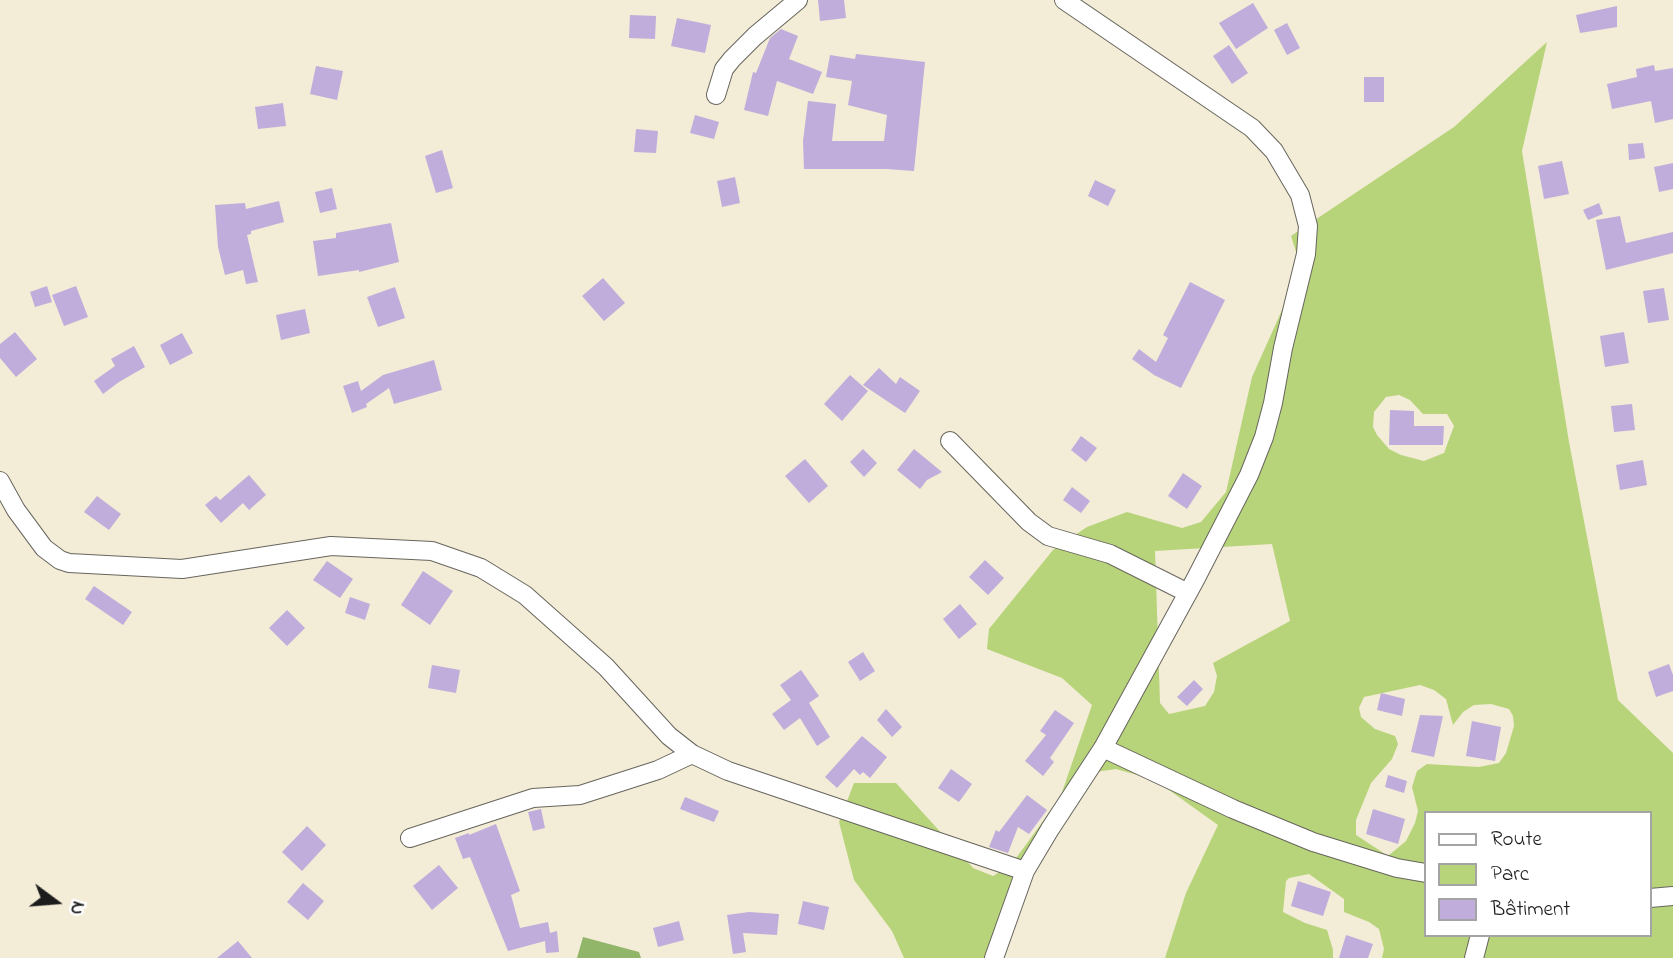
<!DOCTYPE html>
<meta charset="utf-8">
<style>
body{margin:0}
#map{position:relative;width:1673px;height:958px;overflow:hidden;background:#f3ecd6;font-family:"Indie Flower",sans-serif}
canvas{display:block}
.legend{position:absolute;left:1424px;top:811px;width:228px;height:126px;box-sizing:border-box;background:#fff;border:2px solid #a4a4a4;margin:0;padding:9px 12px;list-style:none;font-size:21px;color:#1c1c1c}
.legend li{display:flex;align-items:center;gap:14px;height:35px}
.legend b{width:35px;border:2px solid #a4a4a4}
.north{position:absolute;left:21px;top:867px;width:70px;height:70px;-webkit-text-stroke:5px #fff;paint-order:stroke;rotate:106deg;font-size:19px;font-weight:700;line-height:28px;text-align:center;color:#1c1c1c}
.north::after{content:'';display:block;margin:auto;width:24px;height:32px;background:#1c1c1c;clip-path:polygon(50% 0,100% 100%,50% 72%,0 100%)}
</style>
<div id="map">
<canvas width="1673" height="958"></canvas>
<ul class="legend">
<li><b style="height:9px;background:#fff"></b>Route</li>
<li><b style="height:19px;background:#b7d47a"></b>Parc</li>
<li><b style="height:19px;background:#c0addb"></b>Bâtiment</li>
</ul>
<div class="north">N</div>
</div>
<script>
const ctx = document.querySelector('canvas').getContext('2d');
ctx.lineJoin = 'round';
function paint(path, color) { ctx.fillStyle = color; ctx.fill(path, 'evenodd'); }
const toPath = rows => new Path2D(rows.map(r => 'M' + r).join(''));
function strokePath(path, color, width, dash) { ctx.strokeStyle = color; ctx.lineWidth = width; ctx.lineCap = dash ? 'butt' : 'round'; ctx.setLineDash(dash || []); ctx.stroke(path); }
const green = toPath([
 [1547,42,1522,151,1569,442,1618,700,1673,753,1673,958,1382,958,1384,949,1379,929,1369,922,1344,912,1344,899,1309,874,1289,878,1286,881,1283,912,1305,923,1327,930,1333,950,1333,958,1165,958,1186,893,1218,825,1155,780,1116,769,1095,772,1017,892,990,958,904,958,892,931,854,880,839,822,854,783,896,783,973,868,993,876,1011,865,1060,798,1092,705,1062,678,987,649,989,629,1053,550,1087,527,1127,512,1182,528,1201,522,1226,492,1252,377,1287,299,1297,255,1291,236,1454,127],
 [1399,395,1410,400,1423,414,1447,414,1454,426,1444,453,1424,461,1401,455,1389,449,1377,435,1373,427,1374,412,1386,397],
 [1272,544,1290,621,1213,663,1217,676,1214,692,1205,706,1169,714,1160,703,1155,551],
 [1420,685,1434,690,1446,699,1453,725,1463,712,1474,705,1491,704,1509,709,1513,716,1514,726,1506,753,1499,763,1479,767,1427,764,1417,771,1412,787,1418,811,1415,823,1406,841,1388,856,1356,835,1356,820,1371,783,1392,759,1398,744,1395,736,1375,729,1361,717,1359,708,1364,697],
 [1426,813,1650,813,1650,935,1426,935]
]);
const forest = toPath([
 [583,937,639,952,641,958,577,958]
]);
const building = toPath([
 [818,0,844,0,846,18,820,21],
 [1253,3,1268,28,1236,49,1219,23],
 [1617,6,1617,27,1580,33,1576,15],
 [630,15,656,16,655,39,629,38],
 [677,18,711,25,705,53,671,46],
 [1287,23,1300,48,1287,55,1274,30],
 [781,29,798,36,789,59,822,72,813,94,777,81,768,116,744,110,753,72,756,73,770,38],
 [1229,45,1248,73,1232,84,1213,56],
 [856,54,925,62,914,171,886,169,804,169,803,141,808,101,836,104,832,141,884,141,887,115,848,105,852,81,826,77,830,55,855,59],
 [1654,65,1655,71,1673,68,1673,119,1655,123,1651,101,1612,109,1607,84,1637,77,1636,69],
 [316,66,343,71,337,100,310,94],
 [1364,77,1384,77,1384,102,1364,102],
 [283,103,286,126,258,129,255,107],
 [695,115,719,122,714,139,690,133],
 [636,129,658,131,656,153,634,152],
 [1643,143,1645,158,1629,160,1628,144],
 [442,150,453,188,436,193,425,156],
 [1562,161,1569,194,1544,199,1538,166],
 [1673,163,1673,189,1659,192,1654,167],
 [735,177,740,203,722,207,717,181],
 [1095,180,1116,190,1108,206,1088,196],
 [332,188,337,209,320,213,315,192],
 [279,201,284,222,251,231,251,234,247,235,258,282,246,284,243,270,225,275,218,247,215,205,245,203,246,209],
 [1599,203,1603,214,1588,220,1583,210],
 [1620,216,1626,243,1673,232,1673,253,1606,270,1596,220],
 [391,223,399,262,359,272,359,270,318,276,313,241,336,238,336,233],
 [603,278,625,303,604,321,582,296],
 [1190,282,1225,300,1181,388,1154,375,1132,359,1139,349,1156,362,1168,338,1163,335],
 [47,286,52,302,35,307,30,292],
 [76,286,88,317,64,326,52,295],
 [395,287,405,318,378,327,367,297],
 [1664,288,1669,320,1648,323,1643,291],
 [305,309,310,333,281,340,276,315],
 [15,332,37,359,16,377,0,358,0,344],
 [1624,332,1629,363,1605,367,1600,336],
 [182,333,193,353,170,365,160,345],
 [134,346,145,367,119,382,103,394,94,381,115,366,111,359],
 [434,360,442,390,394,404,389,388,366,404,367,407,352,413,343,386,358,381,361,391,383,375],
 [879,368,896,384,900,377,920,391,905,413,863,385],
 [850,375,868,391,842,421,824,404],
 [1632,404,1635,430,1614,432,1611,406],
 [1390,410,1414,411,1414,426,1444,426,1443,445,1389,445],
 [1081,436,1097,448,1086,462,1071,450],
 [863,449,877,463,864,477,850,462],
 [914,449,942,472,927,480,920,489,897,470],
 [805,459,828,486,809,503,785,476],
 [1643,460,1647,485,1620,490,1616,465],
 [1183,473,1202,486,1187,509,1168,496],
 [249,475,266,495,249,510,243,503,221,523,205,505,216,496,220,500],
 [1072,487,1090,501,1081,513,1063,500],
 [97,496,121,514,109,530,84,512],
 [985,560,1004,578,988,595,969,577],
 [327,561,353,579,340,598,313,580],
 [423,571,453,591,430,625,401,605],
 [94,586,132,612,123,625,85,599],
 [350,597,370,604,365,620,345,613],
 [960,604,977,624,959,639,943,619],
 [287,610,305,628,287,646,269,628],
 [863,652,875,671,860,681,848,662],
 [1669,664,1673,675,1673,691,1656,697,1648,672],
 [432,665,460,670,456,693,428,688],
 [801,670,819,696,809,703,830,737,817,746,800,718,784,730,772,714,791,700,780,685],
 [1194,680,1203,689,1187,706,1177,697],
 [1381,693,1405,699,1402,716,1377,710],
 [886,709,902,727,892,737,877,720],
 [1055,710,1074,723,1050,758,1054,762,1043,776,1025,761,1046,735,1040,731],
 [1420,715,1443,716,1434,757,1411,752],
 [1472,721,1501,727,1495,761,1466,756],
 [862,736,887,757,870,778,863,772,860,775,854,769,837,788,825,777],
 [951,769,972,784,959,802,938,788],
 [1388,775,1407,781,1404,793,1385,787],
 [1027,795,1047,810,1029,834,1018,827,1008,853,989,847,996,830,999,832],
 [685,797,719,811,714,822,680,809],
 [541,809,545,828,533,831,528,812],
 [1373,809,1405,819,1398,844,1366,834],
 [496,824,520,891,511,895,520,928,548,922,550,933,557,931,559,952,546,953,545,941,508,951,470,857,463,859,455,838,469,833,469,835],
 [307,826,326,845,302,871,282,852],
 [439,865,458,888,432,910,413,886],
 [1298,881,1331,892,1323,916,1291,906],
 [303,883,324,901,308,920,287,902],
 [803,901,829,907,824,930,798,924],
 [749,912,779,914,777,935,743,933,746,952,733,954,727,915],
 [679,921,684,940,658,947,653,928],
 [1346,935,1373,944,1368,958,1339,958],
 [238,941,252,958,217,958]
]);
const minor = toPath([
 [716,95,724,69,732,59,755,36,798,0],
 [950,441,1029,522,1048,536,1110,554,1188,593],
 [0,481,16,510,44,548,60,560,69,563,182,569,331,546,432,551,481,568,525,595,606,667,669,736,692,754,728,771,1025,871],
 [1103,748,1233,809,1313,842,1397,868,1426,873],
 [410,838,533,798,580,795,658,770,692,754],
 [1650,898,1673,896],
 [994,958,1025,871,1050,829,1103,748,1195,580,1249,475,1264,437,1273,403,1283,348,1306,254,1308,226,1300,195,1274,151,1252,128,1064,0],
 [1474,958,1480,935]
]);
paint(green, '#b7d47a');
paint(forest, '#91b66a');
paint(building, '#c0addb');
strokePath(minor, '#67655d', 20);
strokePath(minor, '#fff', 18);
</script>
